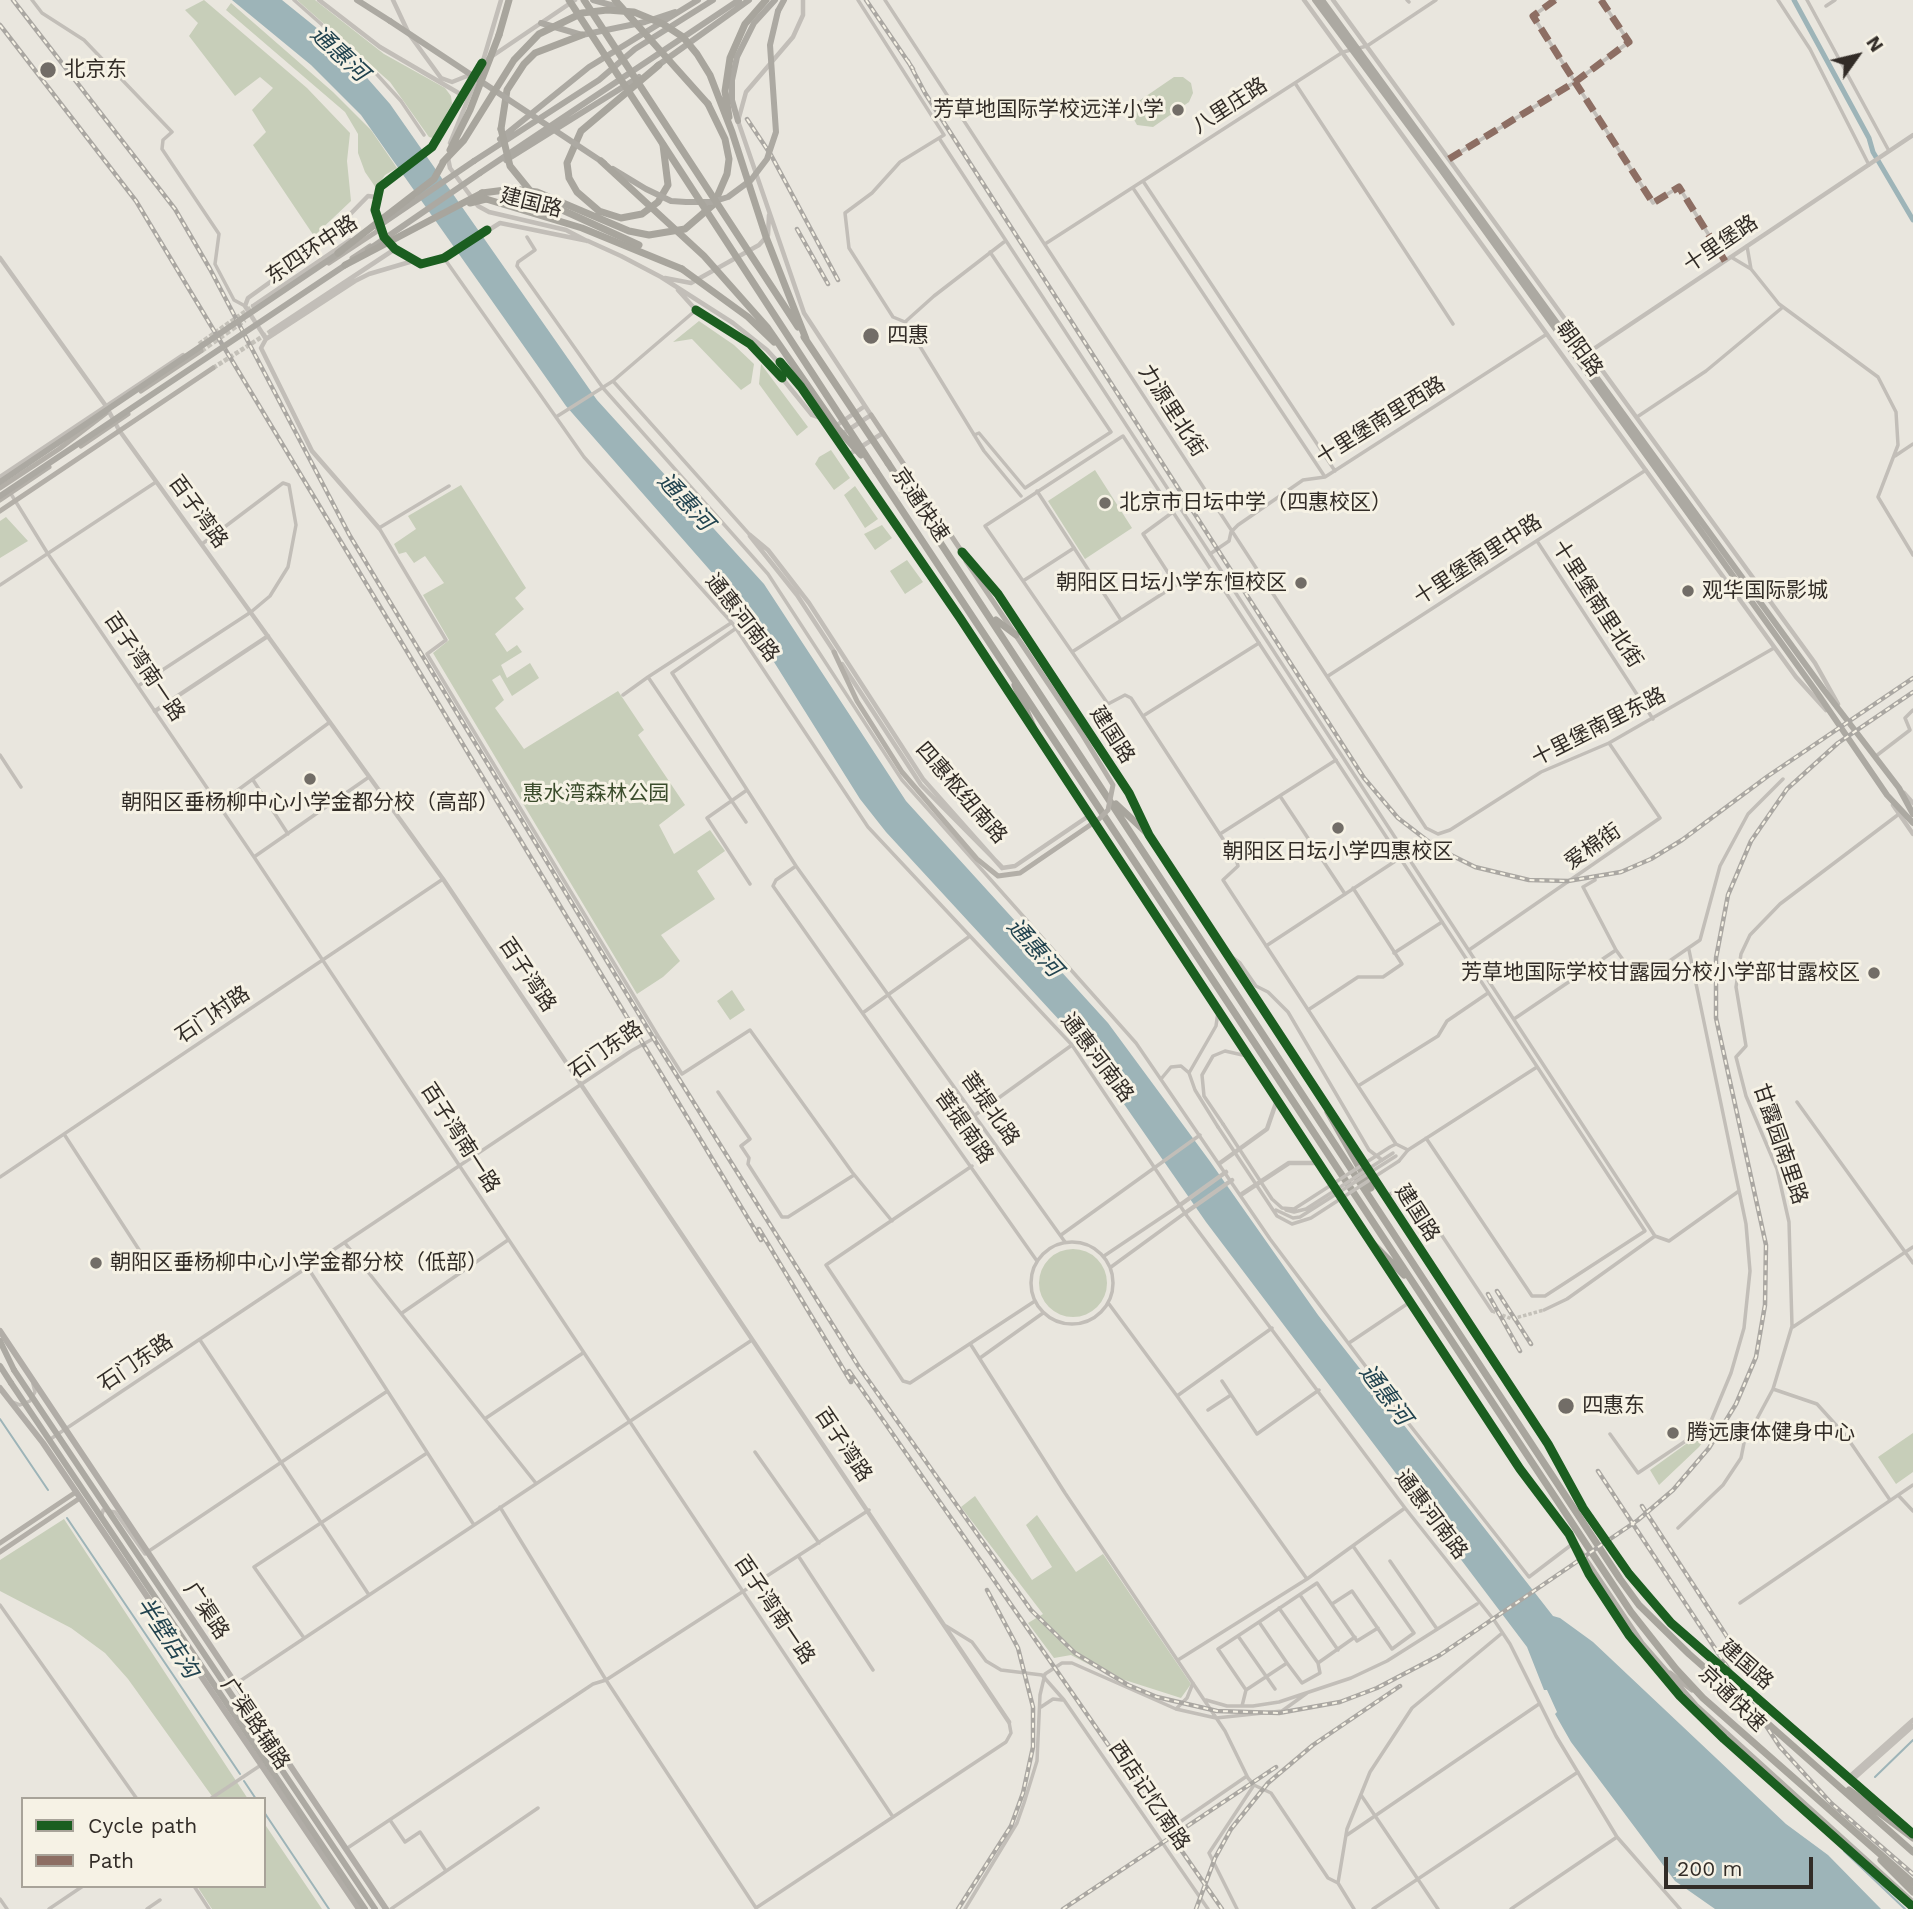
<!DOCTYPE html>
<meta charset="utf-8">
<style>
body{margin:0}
#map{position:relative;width:1913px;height:1909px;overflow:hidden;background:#e9e6de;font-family:"Work Sans",sans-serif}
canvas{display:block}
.legend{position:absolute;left:21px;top:1797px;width:245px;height:91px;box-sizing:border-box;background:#f6f2e5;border:2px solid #a8a399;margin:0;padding:9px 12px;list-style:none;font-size:21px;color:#322c27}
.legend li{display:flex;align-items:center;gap:14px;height:35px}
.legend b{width:35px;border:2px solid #a8a399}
.north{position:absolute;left:1822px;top:21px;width:70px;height:70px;-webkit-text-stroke:5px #f6f2e5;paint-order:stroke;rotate:56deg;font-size:19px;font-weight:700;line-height:28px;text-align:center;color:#322c27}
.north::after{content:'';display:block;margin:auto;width:24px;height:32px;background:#322c27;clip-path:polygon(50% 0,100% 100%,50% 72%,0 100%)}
.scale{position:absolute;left:1664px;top:1857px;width:149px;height:32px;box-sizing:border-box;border:4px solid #322c27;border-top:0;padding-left:9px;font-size:21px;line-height:24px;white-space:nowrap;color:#322c27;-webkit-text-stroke:5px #f6f2e5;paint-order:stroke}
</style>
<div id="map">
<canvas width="1913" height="1909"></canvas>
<ul class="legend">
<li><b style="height:9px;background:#1b5e20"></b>Cycle path</li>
<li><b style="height:9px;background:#8d6e63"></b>Path</li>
</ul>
<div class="north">N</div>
<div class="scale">200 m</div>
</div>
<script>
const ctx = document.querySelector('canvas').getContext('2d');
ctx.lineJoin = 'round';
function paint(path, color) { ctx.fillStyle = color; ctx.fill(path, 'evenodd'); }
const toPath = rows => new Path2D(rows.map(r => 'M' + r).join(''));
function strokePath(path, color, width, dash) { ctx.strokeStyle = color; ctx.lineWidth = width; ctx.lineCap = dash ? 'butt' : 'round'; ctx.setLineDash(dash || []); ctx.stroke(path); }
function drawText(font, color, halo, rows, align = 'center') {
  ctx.font = font + ' "Work Sans","Noto Sans SC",sans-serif'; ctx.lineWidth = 6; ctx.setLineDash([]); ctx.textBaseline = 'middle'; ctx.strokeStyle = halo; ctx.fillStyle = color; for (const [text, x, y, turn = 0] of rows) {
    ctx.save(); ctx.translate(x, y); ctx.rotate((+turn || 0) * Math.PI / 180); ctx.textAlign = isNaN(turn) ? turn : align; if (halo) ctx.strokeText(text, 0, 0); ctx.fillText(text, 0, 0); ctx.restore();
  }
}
const green = toPath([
 [204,0,307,88,350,133,347,161,351,201,314,236,253,145,266,132,252,110,273,88,260,77,235,96,189,36,198,23,185,10],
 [297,0,315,0,384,54,445,88,451,96,452,104,433,138,429,137,390,82],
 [231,3,333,92,371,130,397,168,385,175,376,188,365,172,358,153,358,134,345,112,226,10],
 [1174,77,1183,77,1191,83,1193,93,1189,102,1153,127,1137,125,1132,116,1136,103],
 [699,321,734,345,754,364,751,383,741,390,692,339,673,342],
 [761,364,808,427,797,436,759,384],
 [831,450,850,478,834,490,815,464,819,457],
 [1095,470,1132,528,1085,559,1048,501],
 [461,485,526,588,515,598,524,609,495,634,507,652,517,645,522,652,501,665,507,678,530,663,539,678,512,696,500,675,492,680,504,700,495,708,524,749,618,691,644,730,638,735,685,805,659,825,674,854,710,830,725,851,697,871,715,899,661,935,680,961,663,977,637,994,433,653,449,640,423,595,444,583,425,556,414,563,406,552,399,554,394,544,416,529,408,516],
 [855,486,878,519,865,528,844,495],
 [6,517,28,541,0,558,0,521],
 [882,525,892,538,875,550,864,534],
 [907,560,923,582,905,594,890,571],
 [732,990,745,1010,730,1020,717,1001],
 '1039 1283a34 34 0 1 1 68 0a34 34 0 1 1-68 0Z',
 [1704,1431,1708,1435,1699,1447,1659,1485,1650,1470],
 [1913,1433,1913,1472,1896,1484,1878,1457],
 [975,1496,1032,1580,1052,1567,1026,1525,1037,1515,1076,1572,1103,1554,1191,1684,1181,1698,1109,1675,1071,1655,1054,1658,1028,1623,1043,1614,961,1507],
 [64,1519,248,1799,214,1799,128,1679,105,1653,71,1628,0,1591,0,1560],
 [264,1823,322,1909,212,1909,197,1886,264,1886]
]);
const water = toPath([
 [232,0,282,0,339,46,390,104,597,400,764,584,906,801,1108,1023,1209,1160,1318,1315,1553,1616,1560,1618,1593,1642,1786,1824,1828,1855,1881,1909,1715,1909,1675,1881,1571,1742,1555,1714,1557,1712,1547,1690,1544,1690,1527,1647,1206,1222,1085,1048,886,832,860,799,747,619,715,576,566,406,361,115,311,65]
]);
const stream = toPath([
 [0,1419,48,1490],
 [67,1518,240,1774],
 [1875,1777,1913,1740],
 [244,1781,256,1799],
 [264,1812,329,1909],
 [1844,1851,1905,1909]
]);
const canal = toPath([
 [1794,0,1869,138,1873,152,1913,220]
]);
const minorTunnel = toPath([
 [1492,1311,1512,1319,1544,1310],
 [1715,1424,1734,1436]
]);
const tertiaryTunnel = toPath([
 [199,344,253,306],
 [213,368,271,331]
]);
const secondaryTunnel = toPath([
 [201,351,245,320]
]);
const minor = toPath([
 [32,0,42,13,84,40,172,132,163,140,162,149,219,234,215,264,234,300,245,306],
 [294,0,373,70,401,101,424,135],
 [858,0,944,135,900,162,872,193,845,213,849,248,893,317,905,322,984,451,1021,496],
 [885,0,1426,828,1438,834,1450,830,1541,772,1609,743,1774,648],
 [1407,0,1409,2],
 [1555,0,1533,16,1575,82,1629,42,1601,0],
 [1778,0,1810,49,1869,165],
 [1807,0,1889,151],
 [1826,6,1835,0],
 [1295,83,1453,324],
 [939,138,1655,1236],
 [1449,159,1575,82,1653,203,1679,187,1725,261],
 [1143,181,1335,471],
 [1133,188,1325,477],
 [527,237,535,250,518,262,517,266,603,388,768,574,902,780,1136,1043,1270,1239,1409,1424,1529,1577,1575,1542],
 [1045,244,1343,52,1367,46,1436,0],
 [1747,246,1751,269,1779,304,1878,377,1896,412,1898,445,1878,497,1913,555],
 [1731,257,1751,269],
 [444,258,584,457,733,624,868,827,1072,1045,1187,1216,1405,1508,1494,1620,1510,1644,1556,1736,1617,1837,1680,1909],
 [905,322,934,296,1004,242],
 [613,381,750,535],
 [556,417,613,381,696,310],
 [1637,417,1706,371,1783,307],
 [974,435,979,433,1025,488,1111,432,990,252],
 [1895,456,1913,444],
 [1037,491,1121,620],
 [11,494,48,554,254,857,893,1817],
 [1537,541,1653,719],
 [1210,554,1229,541,1231,532,1238,525,1303,480,1325,477,1547,334],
 [0,585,156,482],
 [731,623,648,677,746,822],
 [735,629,672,673,796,866],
 [1328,676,1646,470],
 [138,686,251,612,270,596,288,567,296,525,289,485,283,483,202,544],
 [623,695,648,677],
 [1143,716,1259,643],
 [0,755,21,787],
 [1876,756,1910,730,1905,718,1913,710],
 [253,780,288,834],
 [747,790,707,818,750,884],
 [1280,796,1345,894],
 [219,804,330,722],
 [1220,834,1336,760],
 [254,857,369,777],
 [1595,880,1583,887,1616,950,1639,982,1700,940,1720,866,1748,814,1783,779],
 [1469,950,1660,818,1609,743],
 [1394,953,1442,922],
 [1228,954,1240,963,1256,986,1268,992,1288,1012,1369,1150,1382,1160],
 [864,1012,970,936],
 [1514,1019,1616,950],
 [658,1036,682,1074,750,1030,852,1172,892,1221],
 [1161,1079,1171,1067,1181,1066,1188,1072],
 [718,1092,750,1139,741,1146,749,1158,748,1164,782,1217,788,1217,854,1175],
 [1797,1102,1913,1263],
 [975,1115,1072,1045],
 [1223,1124,1204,1096,1202,1075,1213,1056,1225,1051,1247,1056],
 [1218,1127,1195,1090,1189,1073,1216,1026,1218,1012],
 [64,1134,145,1259],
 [1399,1161,1408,1150],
 [972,1166,826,1265,903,1381,910,1383,1035,1301],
 [0,1177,443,879],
 [1385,1197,1399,1189,1413,1192,1492,1311],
 [1061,1235,1200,1135],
 '1031 1283a41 41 0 1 1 82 0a41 41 0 1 1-82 0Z',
 [345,1243,535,1482],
 [1104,1256,1180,1205],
 [1037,1261,773,886,776,880,796,866,1065,1242],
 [1111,1267,1185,1213],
 [308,1268,474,1525],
 [1109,1304,1177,1396],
 [1544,1310,1567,1299,1655,1236,1669,1241,1739,1191],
 [402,1313,508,1240],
 [1793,1327,1913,1247],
 [1272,1328,1177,1396,1307,1579,1405,1508],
 [200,1340,369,1595],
 [1349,1343,1410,1302],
 [971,1345,1065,1493,1225,1731,1248,1778,1254,1785,1271,1793,1328,1878,1338,1883],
 [980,1358,1043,1313],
 [1222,1381,1257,1434,1319,1390],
 [1773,1389,1817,1404,1846,1436,1890,1500],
 [12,1402,20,1405,30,1401,35,1392,33,1384],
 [1208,1410,1231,1395],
 [486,1418,583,1353],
 [1610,1434,1638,1473,1705,1428,1711,1421,1731,1373,1744,1328,1750,1271,1746,1224,1689,950],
 [1734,1436,1744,1443],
 [49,1440,631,1051,658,1036,427,654,446,640,379,528,449,486],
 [755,1452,819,1543],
 [1898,1495,1913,1511],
 [500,1507,606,1680,756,1908],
 [102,1515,103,1510,115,1512,145,1554],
 [1678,1528,1723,1485,1741,1458,1744,1443,1773,1389,1792,1326,1789,1222,1777,1169,1746,1096,1736,1057,1746,1046,1736,987,1741,954,1750,935,1780,904,1899,814],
 [146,1553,386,1392],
 [799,1557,873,1670],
 [1390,1561,1437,1629],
 [1300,1595,1338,1650],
 [1740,1603,1913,1485],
 [1332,1604,1352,1591,1392,1649,1414,1633,1353,1546],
 [0,1605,137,1799],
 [1279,1608,1318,1663,1355,1637],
 [1259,1622,1317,1583,1357,1641,1378,1628],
 [946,1626,972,1642,986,1661,1001,1670,1042,1675,1064,1700,1208,1909],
 [1238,1636,1275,1689],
 [304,1638,254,1567,427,1453],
 [1178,1660,1307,1579],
 [1287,1663,1302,1683,1320,1673,1318,1663],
 [237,1683,752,1340],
 [1206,1700,1227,1706,1253,1706,1279,1702,1351,1678,1387,1661,1477,1604],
 [1242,1706,1246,1690,1287,1663,1259,1622,1218,1649,1246,1690],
 [1041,1707,1053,1699,1062,1700],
 [1176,1709,1187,1698,1193,1683],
 [1361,1795,1438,1909],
 [210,1799,261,1765],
 [390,1820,405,1842,420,1832,446,1871],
 [1177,1824,1247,1776],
 [1347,1835,1539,1704],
 [346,1849,593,1684,606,1680,869,1510],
 [194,1886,209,1909],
 [0,1899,7,1909],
 [756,1908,1006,1742,1011,1733,1009,1722],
 [49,1909,83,1886],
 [147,1909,160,1900],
 [391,1909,538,1808],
 [965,1909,1017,1823,1024,1803,1037,1761,1040,1695,1045,1674,1062,1663,1072,1663,1176,1709,1216,1718,1282,1711,1307,1693],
 [1237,1909,1209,1853,1254,1785],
 [1354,1909,1338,1883,1347,1829,1370,1772,1412,1708,1501,1634],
 [1373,1909,1578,1772],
 [1511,1909,1617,1837]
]);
const tertiary = toPath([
 [319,0,380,47,462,95],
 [393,0,409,34,441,78,452,82,472,74],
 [575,0,482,63,432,147,380,187,375,210,379,230,395,249,421,264,444,258,500,223,588,241,621,256,661,277,733,323,767,350,801,387,836,438,871,415,804,313,738,121,746,92,793,37,803,15,803,0],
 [1304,0,1796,677,1826,710],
 [1333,0,1815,663,1838,704],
 [483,61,501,0],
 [450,143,480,70],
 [448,158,450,168,478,206,489,212,566,230,587,241],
 [0,258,106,406,119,430,443,879,1009,1722],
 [665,278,691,283,759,245,768,235,769,215],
 [678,290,696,310,750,344,769,362,812,415,823,419],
 [253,306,350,240],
 [271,331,395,249],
 [266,339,245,306,248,298,316,249,368,196,376,197],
 [1589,352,1913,135],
 [834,427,865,406],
 [848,455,883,433],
 [0,477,183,355],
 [379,528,312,451,261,348,266,339,355,281,369,274,413,261],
 [750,535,768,550,809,603,923,779,1002,868],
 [750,536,797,595,835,653],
 [842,664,921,785,1002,867],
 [155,711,268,636],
 [1904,793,1913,803],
 [1893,805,1913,834],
 [1002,868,1015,866,1090,815],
 [1220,1163,1267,1129,1277,1100],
 [1242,1194,1289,1163,1318,1163],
 [1180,1205,1226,1172],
 [1185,1213,1232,1180],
 [1848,1778,1913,1720],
 [1851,1781,1913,1726]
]);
const secondary = toPath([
 [352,258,370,246],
 [329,263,379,230],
 [141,391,201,351],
 [871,415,962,552,1018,622,1129,793,1149,835,1330,1114],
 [836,438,960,618,1520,1469,1569,1534,1642,1643,1696,1705,1913,1902],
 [81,446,128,414],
 [0,488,59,449,106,413],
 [0,500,49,467],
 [0,511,213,368],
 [966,561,1080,731],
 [1349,1143,1548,1444,1583,1508,1649,1599,1671,1623,1913,1834],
 [0,1543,76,1492],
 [0,1552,80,1498],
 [1670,1673,1692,1690]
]);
const primary = toPath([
 [0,1331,386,1909],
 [0,1388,43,1443,359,1909]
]);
const trunk = toPath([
 [357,0,390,21],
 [1315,0,1442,171,1818,694,1887,795,1913,823],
 [1322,0,1824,690,1899,788,1913,814],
 [778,11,784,0],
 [541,23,582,35,645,22,675,12],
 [657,66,749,0],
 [738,121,732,100,732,80,737,57,754,23,775,0],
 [500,139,589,67,698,0],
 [506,160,639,77],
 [474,161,599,80,635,49,713,0],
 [480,173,739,0],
 [0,1341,14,1370],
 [0,1366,11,1383]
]);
const motorway = toPath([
 [499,35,509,0],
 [659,65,581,131,567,163,569,178,577,192,599,211,621,218,642,214,658,202,668,185,663,145],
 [501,129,507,90,524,64,535,53,582,35],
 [482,193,513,189,537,192,629,231,649,235,685,229,714,204,727,174,729,159,725,139,708,104],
 [486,199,582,228,682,269],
 [888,463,1620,1579,1639,1605,1689,1654,1913,1852],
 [876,471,1631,1612,1676,1669,1703,1698,1913,1883],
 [996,620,1016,635],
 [1015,685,1037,736],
 [1116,804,1149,835],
 [1328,1112,1371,1188],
 [1372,1243,1404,1275],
 [1849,1790,1913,1838],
 [1881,1860,1913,1892]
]);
const rail = toPath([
 [13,0,175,209,210,269,350,536,654,1039,859,1367,1031,1610,1075,1653,1128,1685,1157,1697,1217,1711,1279,1713,1340,1702,1377,1688,1440,1655,1638,1520,1673,1490,1709,1448,1736,1404,1756,1357,1765,1305,1766,1245,1716,1018,1716,958,1728,895,1751,841,1787,789,1838,743,1913,692],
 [866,0,913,69],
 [0,25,136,201,761,1240],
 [908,61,925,93,1364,778,1398,818,1437,848,1475,867,1529,880,1568,881,1621,872,1651,859,1682,840,1768,776,1913,678],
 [747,119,771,155,838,280],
 [797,229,828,284],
 [759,1229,851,1382],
 [1497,1291,1531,1344],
 [1488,1294,1520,1351],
 [849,1371,1222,1909],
 [1598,1471,1780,1747,1831,1803,1913,1874],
 [1642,1506,1750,1672],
 [958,1909,1011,1826,1023,1793,1033,1747,1033,1707,1018,1648,987,1590],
 [1063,1909,1276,1767],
 [1196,1909,1215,1858,1231,1829,1268,1783,1313,1745,1400,1686]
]);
const minorBridge = toPath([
 [1023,581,1074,548],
 [1072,652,1176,585,1143,534,1173,512],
 [1266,946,1400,858],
 [1308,1010,1358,977,1383,977,1402,964,1353,888],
 [1358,1086,1438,1036,1447,1021,1488,993],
 [1223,1124,1272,1199,1282,1208,1294,1209,1390,1147,1396,1144,1408,1150,1537,1067],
 [1218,1127,1277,1216,1292,1224,1311,1218,1399,1161],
 [1396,1144,1223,880,1238,866,1236,859,1131,698,1125,695,1108,704,985,526,1123,436,1645,1231,1545,1296,1532,1296,1426,1138],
 [1276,1210,1293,1218,1300,1217,1396,1156],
 [1286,1210,1294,1212,1306,1209,1393,1153]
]);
const secondaryBridge = toPath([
 [834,652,857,701,902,772,977,859,998,876,1020,873,1099,819,1108,810,1113,785,1080,731]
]);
const trunkBridge = toPath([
 [593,0,622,8],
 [390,21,604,163],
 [613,169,646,189,671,201,686,202,712,202,728,197,751,180,767,159,776,132,770,45,778,11],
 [377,227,474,161],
 [368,250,480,173],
 [0,482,342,251],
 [0,496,347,264],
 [14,1370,375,1909],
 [11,1383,365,1909]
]);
const motorwayBridge = toPath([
 [569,0,876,471],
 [584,0,798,327],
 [615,0,708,104],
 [729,117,725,91,730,58,745,24,766,0],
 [501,129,510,166,536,198,639,245],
 [450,150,470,110,499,35],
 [601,161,704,256,767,327,837,428,861,455],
 [443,162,464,140,514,60,539,34,582,13,607,10,634,12,663,24,683,37,697,54,710,75,732,132,766,237,806,339],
 [470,203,486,199],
 [338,253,434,179,444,161],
 [345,265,482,193],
 [682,269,748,317,774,342],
 [804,337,888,463]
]);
const quiet = toPath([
 [1555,0,1533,16,1575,82,1629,42,1601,0],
 [1449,159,1575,82,1653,203,1679,187,1725,261]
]);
const cycleway = toPath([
 [482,63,432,147,380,187,375,210,384,237,395,249,421,264,444,258,487,230],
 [696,310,750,344,782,378],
 [780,362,801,387,960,618,1520,1469,1569,1534,1589,1574,1629,1635,1680,1696,1724,1739,1913,1907],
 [962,552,998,594,1129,793,1149,835,1548,1444,1583,1508,1629,1574,1671,1623,1913,1834]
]);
const markers = [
 [48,70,9,"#726d67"],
 [1178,110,7,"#726d67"],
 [871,336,9,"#726d67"],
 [1105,503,7,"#726d67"],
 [1301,583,7,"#726d67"],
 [1688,591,7,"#726d67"],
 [310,779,7,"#726d67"],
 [1338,828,7,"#726d67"],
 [1874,973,7,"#726d67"],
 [96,1263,7,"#726d67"],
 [1566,1406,9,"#726d67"],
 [1673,1433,7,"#726d67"]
];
const poiNames = [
 ["北京东",64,70],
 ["芳草地国际学校远洋小学",1164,110,"right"],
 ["四惠",887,336],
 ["北京市日坛中学（四惠校区）",1119,503],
 ["朝阳区日坛小学东恒校区",1287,583,"right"],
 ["观华国际影城",1702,591],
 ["朝阳区垂杨柳中心小学金都分校（高部）",310,803,"center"],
 ["朝阳区日坛小学四惠校区",1338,852,"center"],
 ["芳草地国际学校甘露园分校小学部甘露校区",1860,973,"right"],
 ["朝阳区垂杨柳中心小学金都分校（低部）",110,1263],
 ["四惠东",1582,1406],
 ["腾远康体健身中心",1687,1433]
];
const streetNames = [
 ["八里庄路",1230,106,-33],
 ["建国路",531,203,14],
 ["十里堡路",1721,244,-34],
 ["东四环中路",312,250,-34],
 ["朝阳路",1579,349,54],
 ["力源里北街",1172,411,57],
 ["十里堡南里西路",1381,421,-32],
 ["京通快速",920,505,56],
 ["百子湾路",198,512,54],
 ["十里堡南里中路",1478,560,-33],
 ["十里堡南里北街",1597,604,57],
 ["通惠河南路",742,618,52],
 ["百子湾南一路",144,667,56],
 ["十里堡南里东路",1599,727,-27],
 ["建国路",1112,735,57],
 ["四惠枢纽南路",961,793,49],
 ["爱棉街",1593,847,-35],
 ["百子湾路",527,975,56],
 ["石门村路",213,1015,-34],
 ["石门东路",606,1050,-35],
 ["通惠河南路",1097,1058,53],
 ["菩提北路",990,1109,55],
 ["菩提南路",964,1127,55],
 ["百子湾南一路",460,1138,57],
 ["甘露园南里路",1780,1144,71],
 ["建国路",1417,1213,57],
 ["石门东路",136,1363,-34],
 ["百子湾路",843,1445,56],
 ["通惠河南路",1431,1515,53],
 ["百子湾南一路",774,1610,56],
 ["广渠路",206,1611,56],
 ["建国路",1746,1665,41],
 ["京通快速",1732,1699,44],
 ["广渠路辅路",255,1724,56],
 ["西店记忆南路",1149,1796,56]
];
const parkNames = [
 ["惠水湾森林公园",596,794]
];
const waterNames = [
 ["通惠河",339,54,43],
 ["通惠河",685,502,47],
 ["通惠河",1034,948,48],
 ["通惠河",1385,1395,53],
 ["半壁店沟",167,1638,56]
];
paint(green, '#c7ceb9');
paint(water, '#9db4b8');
strokePath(stream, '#9db4b8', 2);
strokePath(canal, '#9db4b8', 5);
strokePath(minorTunnel, '#c4c1b9', 3.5, [3.5, 2]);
strokePath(tertiaryTunnel, '#c4c1b9', 4.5, [4.5, 2]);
strokePath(secondaryTunnel, '#c4c1b9', 5, [5, 2.5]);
strokePath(minor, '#c2beb8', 3.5);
strokePath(tertiary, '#c2beb8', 4.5);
strokePath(secondary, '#b3afa8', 5);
strokePath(primary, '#b1ada7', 6);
strokePath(trunk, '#aca9a2', 6);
strokePath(motorway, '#a8a59d', 7);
strokePath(rail, '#aaa7a2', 4.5);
strokePath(rail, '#f6f2e5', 2, [5]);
strokePath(minorBridge, '#c2beb8', 3.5);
strokePath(secondaryBridge, '#b3afa8', 5);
strokePath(trunkBridge, '#aca9a2', 6);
strokePath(motorwayBridge, '#a8a59d', 7);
strokePath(quiet, '#8d6e63', 7, [14, 7]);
strokePath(cycleway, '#1b5e20', 9);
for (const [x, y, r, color] of markers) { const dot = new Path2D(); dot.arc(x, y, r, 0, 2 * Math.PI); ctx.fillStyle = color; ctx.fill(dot); strokePath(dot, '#f6f2e5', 2.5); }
drawText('21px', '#322c27', '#f6f2e5', poiNames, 'left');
drawText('21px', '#322c27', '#f6f2e5', streetNames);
drawText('21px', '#3c4d2d', '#f6f2e5', parkNames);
drawText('italic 23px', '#21434f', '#f6f2e5', waterNames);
</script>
